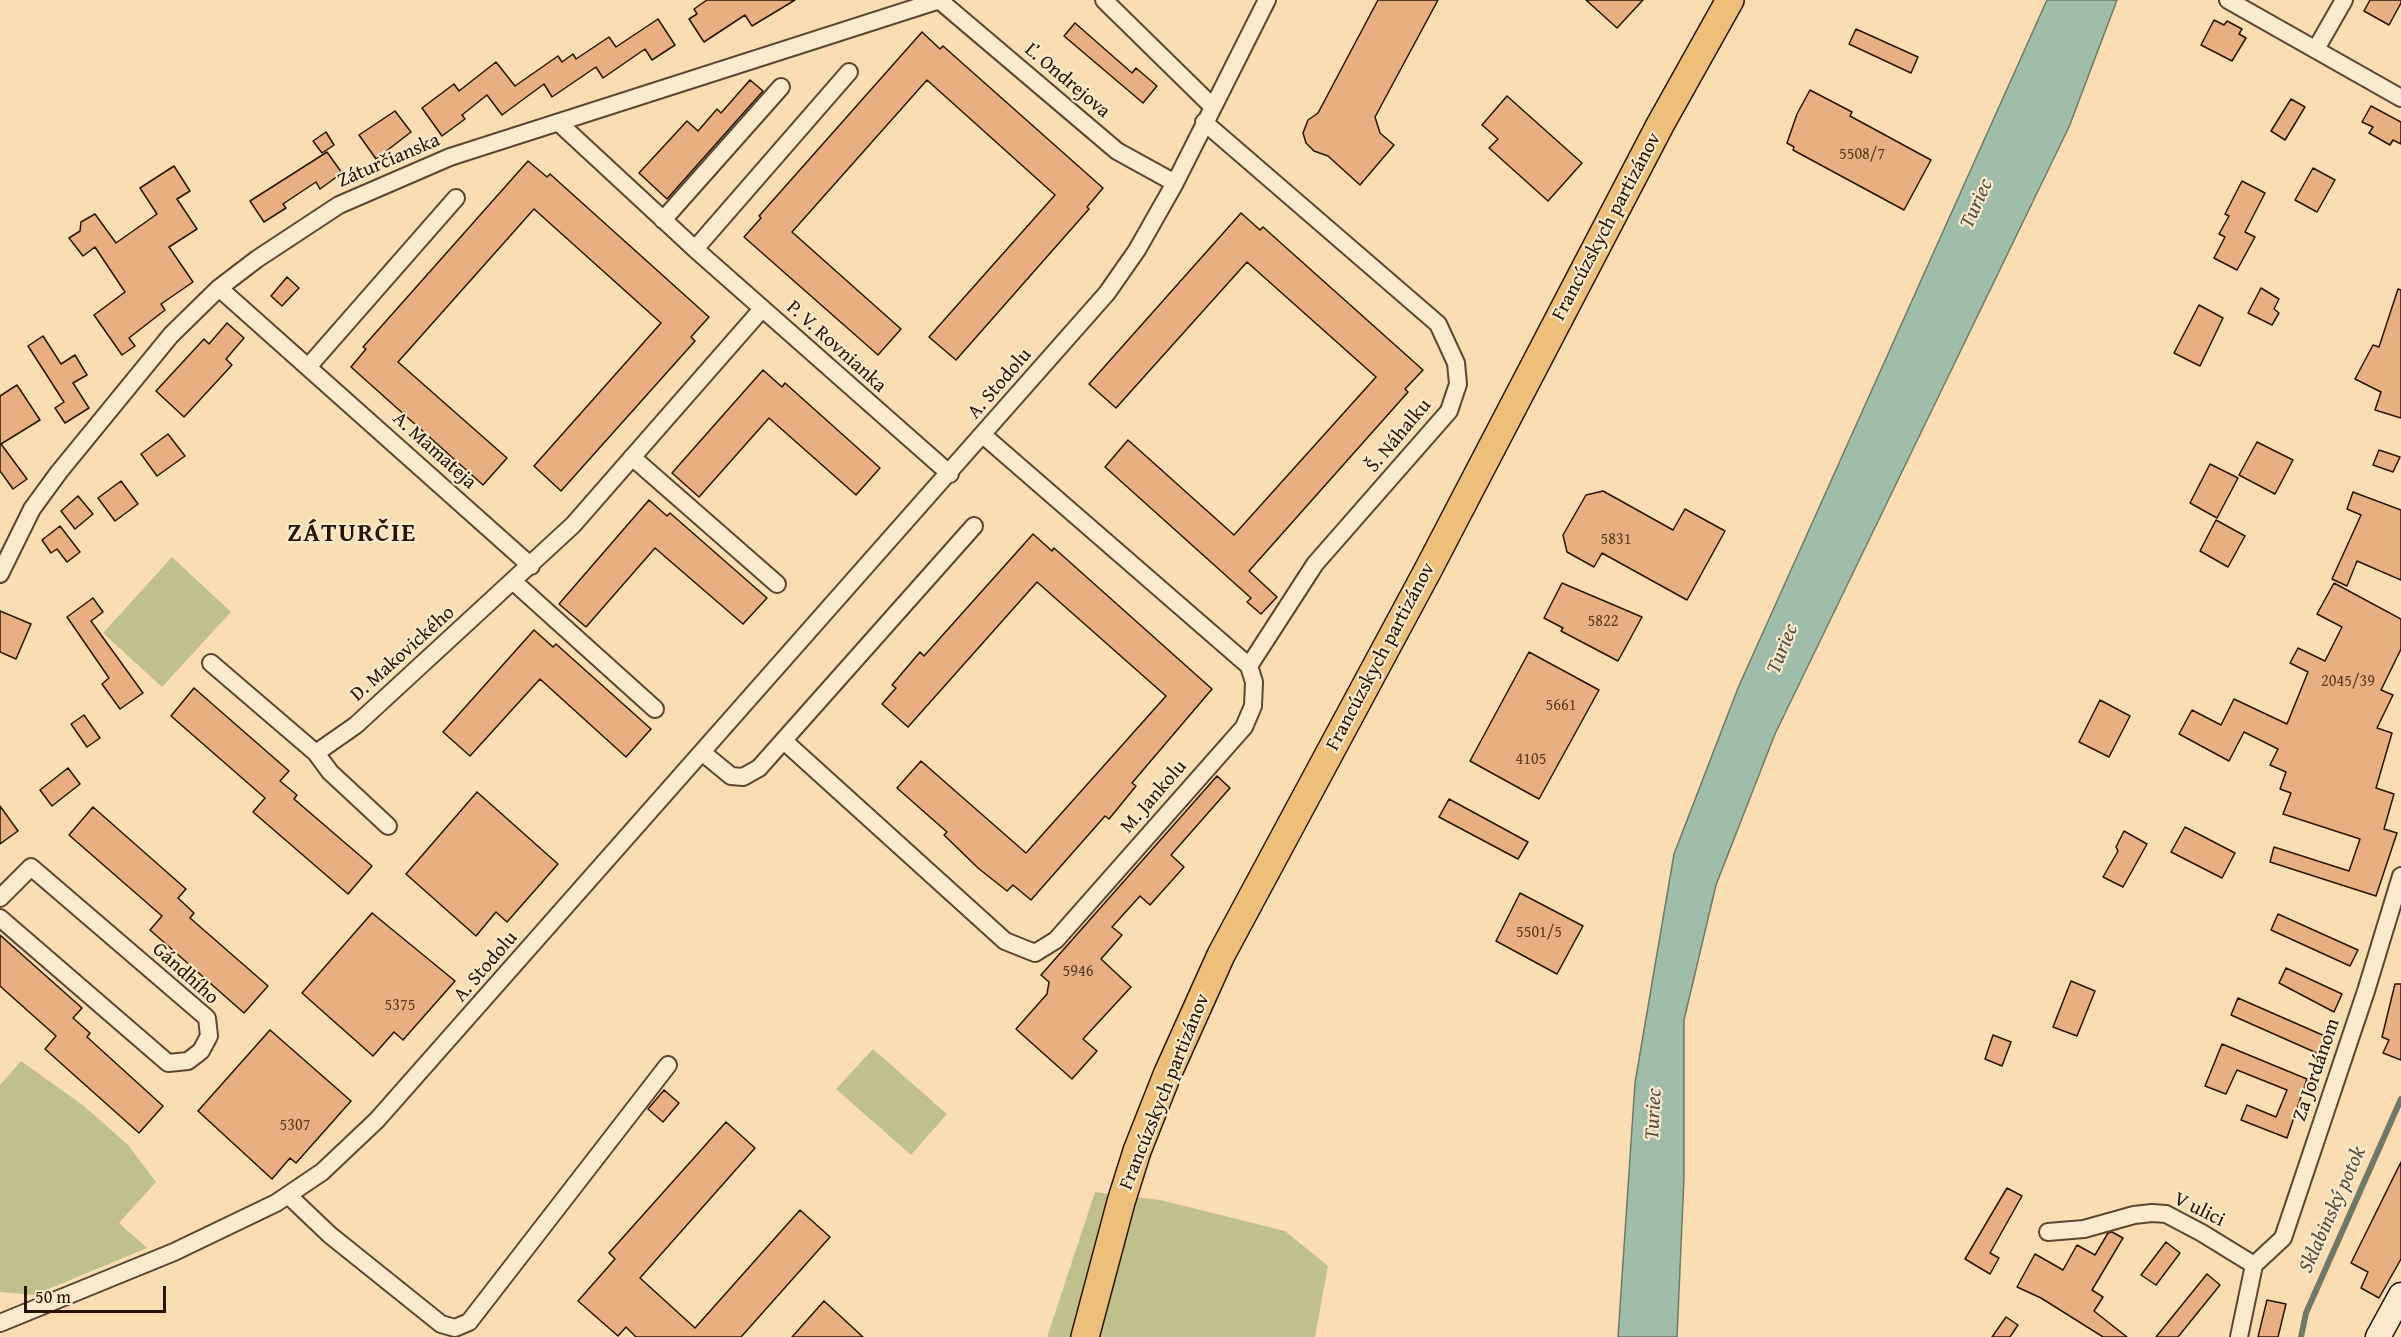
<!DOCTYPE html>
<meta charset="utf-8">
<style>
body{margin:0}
#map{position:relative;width:2401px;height:1337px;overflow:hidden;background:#fadeb2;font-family:"Gentium Book Plus",serif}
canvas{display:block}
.scale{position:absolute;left:24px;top:1286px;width:142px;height:27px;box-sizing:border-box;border:3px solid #281303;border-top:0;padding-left:8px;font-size:18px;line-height:21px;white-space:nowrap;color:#281303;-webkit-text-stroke:4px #fceacd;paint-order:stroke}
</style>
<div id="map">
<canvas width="2401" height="1337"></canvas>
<div class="scale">50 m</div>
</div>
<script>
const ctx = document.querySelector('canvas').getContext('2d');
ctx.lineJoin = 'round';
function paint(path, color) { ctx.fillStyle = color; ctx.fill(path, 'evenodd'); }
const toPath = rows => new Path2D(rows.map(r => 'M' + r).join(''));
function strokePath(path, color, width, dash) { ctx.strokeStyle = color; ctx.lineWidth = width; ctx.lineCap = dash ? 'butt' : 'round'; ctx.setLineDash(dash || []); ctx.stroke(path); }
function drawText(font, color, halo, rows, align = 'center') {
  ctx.font = font + ' "Gentium Book Plus",serif'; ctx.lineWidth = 4.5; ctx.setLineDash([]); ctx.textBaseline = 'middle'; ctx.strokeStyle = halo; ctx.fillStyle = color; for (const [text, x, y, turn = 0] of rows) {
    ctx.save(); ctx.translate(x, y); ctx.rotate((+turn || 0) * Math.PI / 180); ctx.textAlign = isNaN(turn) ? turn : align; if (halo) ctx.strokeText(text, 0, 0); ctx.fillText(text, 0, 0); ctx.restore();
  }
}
const green = toPath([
 [172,557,231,612,162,687,103,633],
 [873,1049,947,1114,911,1155,836,1089],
 [21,1061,84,1106,128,1145,156,1182,119,1223,147,1248,34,1295,0,1292,0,1085],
 [1095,1192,1160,1200,1285,1231,1328,1266,1315,1337,1047,1337]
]);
const water = toPath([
 [2047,0,2117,0,2069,127,1775,734,1716,885,1684,1020,1684,1177,1677,1337,1618,1337,1635,1083,1674,854,1738,688,2047,0]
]);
const stream = toPath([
 [2301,1337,2306,1313,2401,1099]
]);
const building = toPath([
 [707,0,795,0,752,26,745,15,704,42,689,19,697,14,694,9,707,0],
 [1378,0,1438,0,1375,117,1380,133,1394,145,1360,185,1328,156,1314,151,1306,143,1303,133,1308,120,1318,113,1378,0],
 [1586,0,1643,0,1617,28,1586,0],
 [2370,0,2401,0,2401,3,2389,25,2364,11,2370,0],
 [658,19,675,45,652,60,645,49,603,78,596,67,552,97,544,84,502,115,487,95,462,115,465,119,442,136,422,108,454,84,459,91,496,62,515,86,558,56,562,62,573,54,576,59,609,37,616,47,658,19],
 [2214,20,2224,25,2227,21,2242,29,2239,34,2246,38,2232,61,2201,45,2214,20],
 [1075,23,1132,73,1136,68,1157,86,1143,103,1064,36,1075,23],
 [1856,29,1918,57,1911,73,1849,44,1856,29],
 [922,32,940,49,943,46,1103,188,1087,207,1089,209,956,360,929,337,1055,195,927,80,792,232,901,329,878,355,744,237,761,218,759,216,922,32],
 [750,80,763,91,667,199,639,173,687,121,698,131,717,109,721,113,750,80],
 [1810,90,1852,112,1850,116,1931,160,1904,210,1793,150,1794,147,1787,143,1797,114,1810,90],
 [1507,96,1582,163,1548,201,1489,148,1498,139,1482,125,1507,96],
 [2291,99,2305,107,2285,140,2271,131,2291,99],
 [2371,106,2401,122,2401,144,2393,140,2390,145,2369,133,2373,127,2362,122,2371,106],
 [395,111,411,132,376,159,359,135,395,111],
 [326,132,334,145,322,153,313,141,326,132],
 [327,152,342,173,320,189,316,182,283,204,286,208,264,222,250,201,327,152],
 [528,161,547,177,550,174,709,317,691,337,695,341,561,491,534,466,661,323,534,209,398,362,507,458,483,485,351,367,366,349,363,347,528,161],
 [174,166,190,191,177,199,197,229,169,247,193,282,161,304,165,310,129,338,135,346,122,355,94,315,125,292,95,247,83,256,69,238,80,231,81,222,95,214,116,243,157,214,140,188,174,166],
 [2313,168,2335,180,2317,212,2295,200,2313,168],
 [2242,181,2265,193,2245,232,2255,237,2237,270,2214,258,2225,237,2219,234,2229,216,2225,214,2242,181],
 [1241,213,1260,230,1263,227,1423,370,1405,389,1408,392,1249,571,1277,597,1261,614,1247,602,1251,598,1105,467,1128,440,1234,535,1376,377,1247,262,1116,408,1089,384,1241,213],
 [287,277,299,288,282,306,271,296,287,277],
 [2261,288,2279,299,2274,309,2279,313,2272,325,2248,313,2261,288],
 [2398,289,2401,290,2401,418,2375,410,2381,392,2355,379,2373,345,2379,347,2398,289],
 [2199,305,2223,318,2200,366,2174,353,2199,305],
 [227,323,244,338,226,359,232,365,184,417,156,391,204,339,209,344,227,323],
 [43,336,61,364,75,355,87,375,73,383,89,408,65,423,55,408,64,402,28,346,43,336],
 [763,370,782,387,785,383,880,468,856,495,769,418,699,497,672,473,763,370],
 [17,385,40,420,1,444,27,479,13,489,0,471,0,396,17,385],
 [168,434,185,456,157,476,141,454,168,434],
 [2257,442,2293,460,2275,494,2239,475,2257,442],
 [2379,450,2400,457,2393,472,2373,465,2379,450],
 [2210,464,2238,478,2217,518,2190,503,2210,464],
 [121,481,138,504,115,521,98,498,121,481],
 [1603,491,1673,530,1685,509,1725,531,1687,600,1602,553,1594,567,1567,552,1563,535,1586,495,1603,491],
 [2353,492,2401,510,2401,580,2357,561,2347,586,2332,579,2361,515,2347,509,2353,492],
 [78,496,93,514,75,529,61,511,78,496],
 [649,500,667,516,670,513,767,598,743,624,655,548,586,627,559,604,649,500],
 [2216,520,2245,536,2228,567,2200,551,2216,520],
 [60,526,80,552,67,562,57,549,51,553,42,540,60,526],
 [1033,534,1052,551,1054,548,1212,689,1132,783,1136,786,1114,813,1109,819,1105,816,1031,900,1013,885,1007,891,978,868,944,835,947,832,897,788,921,761,1026,853,1166,696,1037,582,908,727,882,704,896,688,892,685,920,652,924,656,1033,534],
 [1562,583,1642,617,1618,661,1561,631,1563,628,1544,618,1562,583],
 [2334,583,2401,619,2401,649,2381,690,2393,695,2377,728,2392,733,2376,788,2394,794,2384,829,2397,833,2376,896,2270,862,2274,847,2349,871,2360,839,2283,814,2291,793,2280,789,2286,772,2270,765,2278,749,2244,732,2229,761,2179,734,2192,710,2221,725,2234,699,2287,724,2308,672,2290,663,2298,648,2325,661,2342,627,2317,614,2334,583],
 [93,598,103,612,91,621,143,693,120,709,102,684,109,678,67,617,93,598],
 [0,611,31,624,16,659,0,652,0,611],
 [534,630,553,647,556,644,651,729,626,757,540,679,470,756,443,732,534,630],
 [1529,652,1599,690,1539,799,1470,761,1529,652],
 [194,688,289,771,280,781,297,795,294,799,372,866,348,894,253,812,265,798,171,716,194,688],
 [2100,700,2130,716,2109,757,2079,742,2100,700],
 [84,715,100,738,87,747,71,724,84,715],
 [68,768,80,784,52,806,40,790,68,768],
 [1217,776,1230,788,1171,855,1184,867,1150,905,1140,896,1112,927,1122,935,1101,959,1131,987,1083,1039,1097,1051,1072,1079,1016,1029,1047,994,1049,982,1041,975,1217,776],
 [477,792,558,864,507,922,496,912,476,936,406,874,477,792],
 [1449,799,1528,842,1518,859,1439,817,1449,799],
 [0,806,18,831,0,844,0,806],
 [93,807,186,889,178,898,194,913,190,918,268,986,244,1013,150,930,162,916,69,835,93,807],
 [2185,827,2235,853,2222,878,2171,852,2185,827],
 [2124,831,2147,844,2123,887,2103,877,2118,851,2116,847,2124,831],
 [1520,893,1583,926,1557,974,1496,941,1520,893],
 [372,913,455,981,403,1040,394,1032,373,1056,302,993,372,913],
 [2278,914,2358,950,2350,966,2271,930,2278,914],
 [0,935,82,1008,73,1018,90,1033,87,1037,163,1106,139,1133,45,1049,56,1036,0,986,0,935],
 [2286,968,2342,994,2334,1012,2279,983,2286,968],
 [2071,981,2095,991,2077,1036,2053,1027,2071,981],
 [2395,984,2401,984,2401,1060,2383,1053,2389,1040,2382,1037,2395,984],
 [2238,998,2327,1037,2319,1054,2231,1015,2238,998],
 [270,1030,351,1101,296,1163,290,1158,272,1179,198,1111,270,1030],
 [1993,1035,2011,1042,2002,1066,1985,1059,1993,1035],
 [2222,1044,2307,1079,2287,1138,2241,1120,2247,1105,2276,1117,2287,1090,2237,1070,2226,1094,2205,1086,2222,1044],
 [664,1090,679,1103,663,1122,648,1109,664,1090],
 [726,1122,755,1148,640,1278,695,1328,800,1210,830,1237,741,1337,636,1337,626,1327,618,1336,578,1301,615,1259,609,1253,726,1122],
 [2401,1162,2401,1259,2379,1298,2361,1288,2368,1272,2351,1263,2401,1162],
 [2007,1188,2022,1196,1990,1253,1999,1258,1990,1274,1965,1259,2007,1188],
 [2112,1232,2123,1238,2092,1290,2103,1297,2094,1311,2127,1337,2103,1337,2041,1298,2017,1287,2035,1254,2063,1270,2077,1245,2095,1255,2108,1233,2112,1232],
 [2166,1242,2180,1253,2156,1285,2141,1275,2166,1242],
 [2207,1274,2220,1285,2178,1337,2156,1337,2207,1274],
 [2267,1300,2286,1304,2278,1337,2258,1337,2267,1300],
 [824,1301,863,1337,792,1337,824,1301],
 [2006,1317,2018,1325,2010,1337,1992,1337,2006,1317]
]);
const street = toPath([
 [939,0,1117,151,1175,183],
 [1104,0,1212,106],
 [2228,0,2401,98],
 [2316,49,2344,0],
 [1204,122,1438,324,1456,363,1458,384,1449,411,1315,564,1249,666],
 [559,123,695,249,950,474],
 [663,220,781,87],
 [695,249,849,72],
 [219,288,531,566],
 [308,367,456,198],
 [632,457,777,584],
 [0,574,32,509,59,472,171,335,219,288,257,259,339,205,450,157,940,0],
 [514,582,655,709],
 [211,663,316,753,330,772,388,826],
 [784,741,1005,941,1035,953,1056,940,1244,727,1253,706,1254,682,1249,666,983,435],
 [316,753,356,725,573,525,762,309],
 [703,753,731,776,743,777,759,768,974,526],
 [0,898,31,867,207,1018,209,1036,201,1051,188,1061,168,1063,0,918],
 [289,1196,330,1235,441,1324,455,1328,469,1322,668,1065],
 [2048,1232,2084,1229,2134,1215,2152,1213,2166,1214,2202,1233,2254,1265],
 [2254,1265,2283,1238,2366,991,2401,876],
 [0,1323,174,1252,276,1203,322,1172,377,1120,1107,293,1137,250,1175,183,1267,0],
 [2239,1337,2254,1265]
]);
const secondary = toPath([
 [2378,1337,2401,1295]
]);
const primary = toPath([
 [1085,1337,1121,1202,1137,1151,1167,1075,1221,955,1428,570,1660,125,1730,0]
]);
const numberNames = [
 ["5508/7",1862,155],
 ["5831",1616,540],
 ["5822",1603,622],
 ["2045/39",2348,682],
 ["5661",1561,706],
 ["4105",1531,760],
 ["5501/5",1539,933],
 ["5946",1078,972],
 ["5375",400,1006],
 ["5307",295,1126]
];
const streetNames = [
 ["Ľ. Ondrejova",1067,81,40],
 ["Záturčianska",389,161,-23],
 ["Francúzskych partizánov",1607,227,-62],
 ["P. V. Rovnianka",836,347,42],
 ["A. Stodolu",1000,384,-49],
 ["Š. Náhalku",1399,436,-50],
 ["A. Mamateja",434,451,42],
 ["D. Makovického",403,654,-42],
 ["Francúzskych partizánov",1381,657,-62],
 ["M. Jankolu",1154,797,-49],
 ["A. Stodolu",486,967,-49],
 ["Gándhího",185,974,42],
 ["Za Jordánom",2317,1070,-71],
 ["Francúzskych partizánov",1165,1092,-68],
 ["V ulici",2199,1210,26]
];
const waterNames = [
 ["Turiec",1977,204,-66],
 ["Turiec",1783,649,-68],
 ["Turiec",1654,1114,-87],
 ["Sklabinský potok",2333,1210,-66]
];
const districtNames = [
 ["ZÁTURČIE",352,534]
];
paint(green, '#c0c18a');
paint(water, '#9fbda8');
strokePath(water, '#6f7966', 1.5);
strokePath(stream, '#6f7966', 6);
paint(building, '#e8af80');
strokePath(building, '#281303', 1.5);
strokePath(street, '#5c462f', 20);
strokePath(secondary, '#281303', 27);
strokePath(primary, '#281303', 30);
strokePath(street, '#fceacd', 16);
strokePath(secondary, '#fceacd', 24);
strokePath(primary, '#edbf79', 27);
drawText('16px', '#583a22', null, numberNames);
drawText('20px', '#281303', '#fceacd', streetNames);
drawText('italic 21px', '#524e3d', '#fceacd', waterNames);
ctx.letterSpacing = '1.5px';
drawText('bold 26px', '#281303', '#fceacd', districtNames);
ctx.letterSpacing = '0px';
</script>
